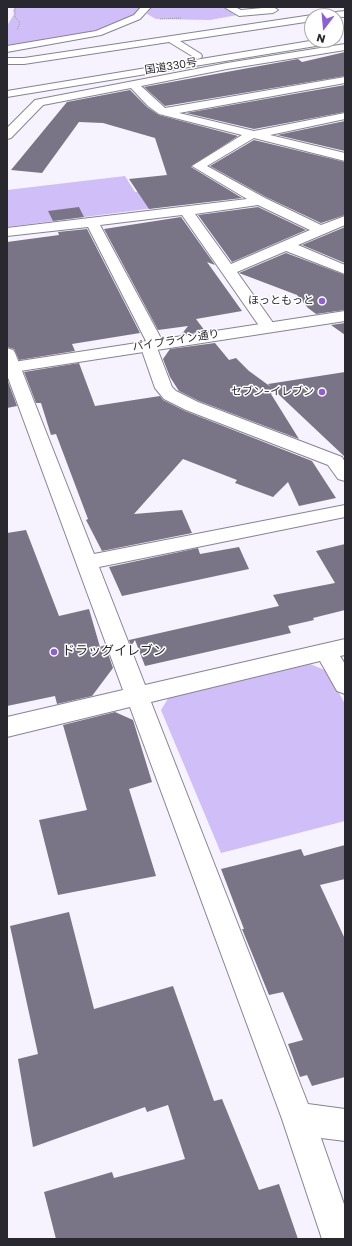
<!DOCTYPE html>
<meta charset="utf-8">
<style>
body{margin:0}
#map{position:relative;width:352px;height:1246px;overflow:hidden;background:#f6f3fe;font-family:Poppins,sans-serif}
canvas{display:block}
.frame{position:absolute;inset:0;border:8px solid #2a282f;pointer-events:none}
.north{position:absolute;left:304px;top:8px;width:40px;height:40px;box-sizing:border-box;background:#fff;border:1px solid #aaa9ac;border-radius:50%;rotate:196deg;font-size:11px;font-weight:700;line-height:16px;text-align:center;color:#2a282f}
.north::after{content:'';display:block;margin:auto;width:14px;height:18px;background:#8e5ed7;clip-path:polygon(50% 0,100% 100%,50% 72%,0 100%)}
</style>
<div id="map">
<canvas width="352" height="1246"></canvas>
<div class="frame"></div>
<div class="north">N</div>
</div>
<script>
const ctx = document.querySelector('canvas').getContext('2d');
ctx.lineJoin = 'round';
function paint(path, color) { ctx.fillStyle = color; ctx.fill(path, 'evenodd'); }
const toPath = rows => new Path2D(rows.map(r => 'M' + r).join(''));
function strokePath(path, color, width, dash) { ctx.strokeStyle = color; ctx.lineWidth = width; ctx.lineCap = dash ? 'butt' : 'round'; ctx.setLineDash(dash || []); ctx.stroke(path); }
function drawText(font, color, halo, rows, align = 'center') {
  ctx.font = font + ' Poppins,"Noto Sans JP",sans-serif'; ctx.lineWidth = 3; ctx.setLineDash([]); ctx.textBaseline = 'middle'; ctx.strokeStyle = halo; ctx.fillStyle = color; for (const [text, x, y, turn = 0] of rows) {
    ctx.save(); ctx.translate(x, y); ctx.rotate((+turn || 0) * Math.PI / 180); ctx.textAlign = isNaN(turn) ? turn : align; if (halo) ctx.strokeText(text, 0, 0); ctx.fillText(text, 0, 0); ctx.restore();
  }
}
const green = toPath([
 [15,7,142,7,133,16,92,33,7,46,7,26,14,14,13,10],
 [151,7,216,7,229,9,233,14,243,14,210,20,156,19,147,14],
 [125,176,135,192,151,190,162,207,7,227,7,190],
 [310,664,327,671,345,704,345,821,221,853,161,710,169,697]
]);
const building = toPath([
 [345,52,345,76,165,106,144,87,298,59,302,62],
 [345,85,345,112,254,129,186,113],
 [130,90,147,107,159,115,238,136,191,167,242,198,149,209,129,179,167,175,155,138,103,123,79,122,42,173,11,170,67,102],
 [345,121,345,151,277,135],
 [254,140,345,162,345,215,321,223,266,197,210,166],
 [79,207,84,217,53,221,48,211],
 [258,207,306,230,232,262,198,215],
 [181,217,215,265,207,262,242,311,196,319,205,331,181,335,188,326,158,330,104,229],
 [345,227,345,263,302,245],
 [87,229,140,333,72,344,75,351,19,360,14,349,7,347,7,242,59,235,58,232],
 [286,253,345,275,345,310,316,314,308,308,297,295,239,273],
 [345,323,345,335,331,325],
 [215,343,229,360,236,358,249,371,271,387,268,384,345,372,345,457,275,391,271,394,299,439,199,401,179,391,170,377,163,359,170,349],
 [79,363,95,406,160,396,163,400,185,411,312,461,336,498,299,506,288,482,273,497,235,483,237,480,183,459,134,514,182,510,192,533,102,551,86,520,88,519,56,434,51,435,41,403,36,403,24,372],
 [7,379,17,406,7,408],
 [26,530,59,616,89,609,100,647,105,645,113,668,92,696,57,704,55,696,7,706,7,533],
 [345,544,345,610,313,618,314,620,288,626,291,633,145,666,135,640,131,646,129,640,279,606,273,595,335,583,316,551],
 [239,547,249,569,122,596,109,567,198,548,200,554],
 [115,712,133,720,152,782,129,789,156,876,58,895,39,820,87,810,63,725],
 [345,845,345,879,320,885,345,939,345,1077,312,1086,307,1075,300,1077,288,1044,303,1040,283,992,269,995,242,929,244,929,221,869,301,849,304,856],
 [69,912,94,1009,173,986,214,1101,222,1099,259,1190,279,1184,298,1239,56,1239,44,1192,112,1172,114,1178,185,1159,168,1105,147,1112,145,1107,33,1147,18,1059,38,1054,10,926]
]);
const path = toPath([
 [17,7,15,9,15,17,20,23,17,30],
 [160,19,181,18]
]);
const minor = toPath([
 [141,7,151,7,140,19,101,35,7,52,7,46,96,31,134,15,141,7],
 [224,7,235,7,241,10,273,7,278,10,273,13,239,16,224,7],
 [345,11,345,17,321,16,326,13,345,11],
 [312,15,315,16,312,16,312,21,180,41,201,54,202,56,201,58,197,59,169,42,24,64,7,64,7,58,24,58,312,15],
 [345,44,345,50,227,69,141,86,165,108,345,77,345,83,179,113,254,131,345,113,345,119,270,135,345,153,345,161,254,138,207,166,265,198,321,225,345,216,345,225,298,245,345,265,345,274,286,251,237,272,276,327,274,330,262,330,182,215,100,225,164,344,162,347,157,348,172,387,176,391,198,402,342,457,345,462,345,481,338,479,328,465,186,410,164,399,155,388,140,345,142,342,146,341,88,227,7,236,7,228,247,199,192,166,242,135,159,114,148,106,131,88,43,105,11,138,7,139,7,128,35,100,227,63,345,44],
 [258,205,310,230,231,264,195,214,258,205],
 [7,348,13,350,15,353,94,554,345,505,345,517,99,567,145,685,345,639,345,655,340,656,345,664,345,694,337,691,320,661,151,702,308,1104,345,1109,345,1141,321,1138,345,1207,345,1239,322,1239,282,1119,130,707,7,737,7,717,123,690,7,375,7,348]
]);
const major = toPath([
 [345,311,345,321,7,373,7,363,345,311]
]);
const highway = toPath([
 [336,38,339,40,334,43,7,97,7,91,316,40,336,40,336,38]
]);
const markers = [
 [322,301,4,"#8e5ed7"],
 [322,392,4,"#8e5ed7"],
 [54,652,4,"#8e5ed7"]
];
const farStreetnames = [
 ["国道330号",171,67,-9],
 ["パイプライン通り",176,341,-9]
];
const farPoinames = [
 ["ほっともっと",314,301],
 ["セブン-イレブン",314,392]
];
const poiNames = [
 ["ドラッグイレブン",62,652]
];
paint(green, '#d0bef9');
paint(building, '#7a7586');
strokePath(minor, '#888394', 2);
strokePath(major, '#888394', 2);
strokePath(highway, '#888394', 2);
strokePath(path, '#9a98a1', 1, [1, 1]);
paint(minor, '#fff');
paint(major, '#fff');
paint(highway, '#fff');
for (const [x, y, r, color] of markers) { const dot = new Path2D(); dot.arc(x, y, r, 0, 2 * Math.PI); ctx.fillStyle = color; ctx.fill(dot); strokePath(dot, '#fff', 1.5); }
drawText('11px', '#2a282f', '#fff', farStreetnames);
drawText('11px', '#2a282f', '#fff', farPoinames, 'right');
drawText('13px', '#2a282f', '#fff', poiNames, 'left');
</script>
